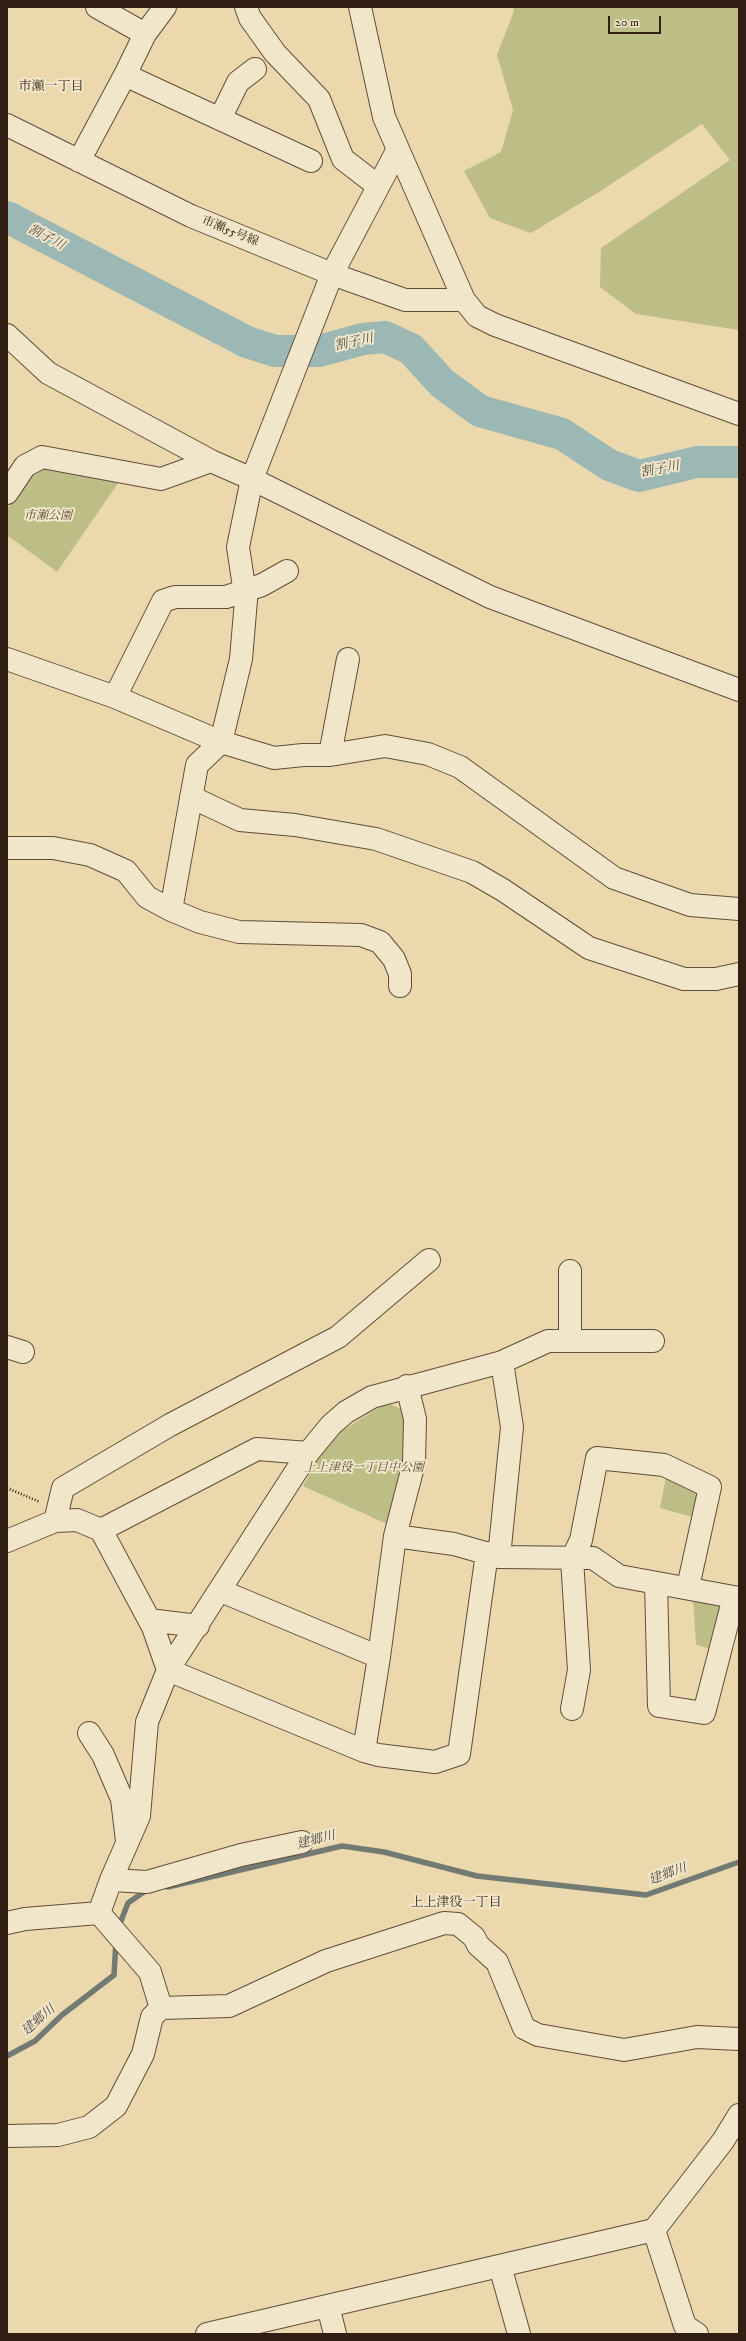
<!DOCTYPE html>
<meta charset="utf-8">
<style>
body{margin:0}
#map{position:relative;width:746px;height:2341px;overflow:hidden;background:#ebd8ad;font-family:"IM FELL DW Pica",serif}
canvas{display:block}
.frame{position:absolute;inset:0;border:8px solid #321f13;pointer-events:none}
.scale{position:absolute;left:608px;top:16px;width:53px;height:18px;box-sizing:border-box;border:2px solid #321f13;border-top:0;padding-left:5px;font-size:12px;line-height:14px;white-space:nowrap;color:#321f13;-webkit-text-stroke:3px #f2e6ca;paint-order:stroke}
</style>
<div id="map">
<canvas width="746" height="2341"></canvas>
<div class="frame"></div>
<div class="scale">20 m</div>
</div>
<script>
const ctx = document.querySelector('canvas').getContext('2d');
ctx.lineJoin = 'round';
function paint(path, color) { ctx.fillStyle = color; ctx.fill(path, 'evenodd'); }
const toPath = rows => new Path2D(rows.map(r => 'M' + r).join(''));
function strokePath(path, color, width, dash) { ctx.strokeStyle = color; ctx.lineWidth = width; ctx.lineCap = dash ? 'butt' : 'round'; ctx.setLineDash(dash || []); ctx.stroke(path); }
function drawText(font, color, halo, rows, align = 'center') {
  ctx.font = font + ' "IM FELL DW Pica","Noto Serif JP",serif'; ctx.lineWidth = 4; ctx.setLineDash([]); ctx.textBaseline = 'middle'; ctx.strokeStyle = halo; ctx.fillStyle = color; for (const [text, x, y, turn = 0] of rows) {
    ctx.save(); ctx.translate(x, y); ctx.rotate((+turn || 0) * Math.PI / 180); ctx.textAlign = isNaN(turn) ? turn : align; if (halo) ctx.strokeText(text, 0, 0); ctx.fillText(text, 0, 0); ctx.restore();
  }
}
const green = toPath([
 [513,7,739,7,739,330,636,314,600,287,601,248,730,160,702,124,599,192,531,233,490,218,464,171,501,152,513,110,497,55,514,11],
 [47,464,118,483,57,572,7,535,7,509,33,471],
 [386,1403,407,1411,407,1465,387,1524,303,1486,319,1458,340,1432],
 [666,1477,697,1486,703,1497,696,1518,660,1508],
 [693,1597,722,1602,715,1650,696,1645]
]);
const stream = toPath([
 [168,1887,342,1846,384,1852,477,1876,646,1895,739,1862],
 [119,1926,128,1903,148,1889],
 [7,2056,35,2041,62,2015,114,1975,116,1941]
]);
const river = toPath([
 [7,217,247,342,275,351,319,351,363,339,385,337,411,349,442,383,480,411,562,434,609,465,639,476,697,462,739,462]
]);
const path = toPath([
 [7,1488,40,1502]
]);
const minor = toPath([
 [97,7,145,34,165,7],
 [246,7,250,18,275,53,319,99,343,159,378,186],
 [360,7,384,117,464,300,477,316,495,325,739,414],
 [125,75,311,161],
 [220,119,238,82,255,69],
 [7,125,191,216,332,274,405,300,464,300],
 [79,161,125,75,145,34],
 [7,335,48,373,211,461,252,479,490,597,739,690],
 [7,493,25,466,42,457,161,479,211,461],
 [7,659,115,697,221,742,274,758,303,755,330,755,385,746,428,754,460,767,614,878,690,905,739,909],
 [115,697,163,601,175,597,226,597,262,585,287,571],
 [330,755,348,659],
 [191,797,240,820,295,825,376,839,472,872,503,890,589,948,684,979,716,979,739,974],
 [7,848,53,848,90,855,126,871,147,897,171,910,200,922,239,932,361,935,380,942,394,959,400,974,400,986],
 [171,910,197,765,221,742,241,659,246,600,238,547,252,479,332,274,397,151],
 [570,1271,570,1341],
 [7,1347,23,1352],
 [502,1362,548,1341,653,1341],
 [55,1521,63,1488,170,1425,338,1337,429,1260],
 [101,1530,257,1449,308,1453],
 [395,1536,414,1463,415,1419,407,1386],
 [7,1541,55,1521,77,1520,101,1530,153,1627,168,1670,364,1751,378,1755,435,1762,459,1754,487,1553],
 [656,1583,659,1706,704,1713,734,1597],
 [221,1591,379,1657],
 [149,1620,198,1626],
 [572,1709,579,1670,572,1559,581,1540,597,1458,664,1465,710,1487,688,1587],
 [89,1733,103,1755,122,1799,127,1841],
 [364,1751,379,1657,395,1536,454,1544,499,1557,593,1558,619,1576,739,1598],
 [111,1880,139,1816,147,1722,168,1670,308,1453,331,1425,346,1412,372,1397,502,1362,512,1427,499,1557],
 [99,1913,150,1972,161,2008],
 [7,1923,25,1919,99,1913,111,1880,147,1882,241,1855,302,1842],
 [7,2136,58,2135,89,2127,116,2106,143,2054,152,2017,161,2008,229,2006,326,1961,444,1923,458,1924,474,1937,478,1945,497,1962,524,2028,538,2035,624,2050,697,2037,739,2039],
 [654,2230,685,2326,697,2334],
 [500,2266,519,2334],
 [328,2306,335,2334],
 [207,2334,654,2230,723,2141,739,2115]
]);
const streetNames = [
 ["市瀬55号線",230,232,22]
];
const parkNames = [
 ["市瀬公園",48,517],
 ["上上津役一丁目中公園",364,1469]
];
const neighbourhoodNames = [
 ["市瀬一丁目",51,87],
 ["上上津役一丁目",456,1903]
];
const waterNames = [
 ["割子川",46,238,28],
 ["割子川",354,343,-12],
 ["割子川",660,470,-11],
 ["建郷川",316,1841,-14],
 ["建郷川",668,1875,-20],
 ["建郷川",39,2021,-41]
];
paint(green, '#bdbd86');
strokePath(stream, '#717b74', 5.5);
strokePath(river, '#9bb8b4', 32);
strokePath(minor, '#604d3a', 24);
strokePath(path, '#321f13', 2.5, [1, 2]);
strokePath(minor, '#f2e6ca', 22);
drawText('12px', '#321f13', '#f2e6ca', streetNames);
drawText('italic 12px', '#5c4e36', '#f2e6ca', parkNames);
drawText('13px', '#321f13', '#f2e6ca', neighbourhoodNames);
drawText('italic 13px', '#524d43', '#f2e6ca', waterNames);
</script>
